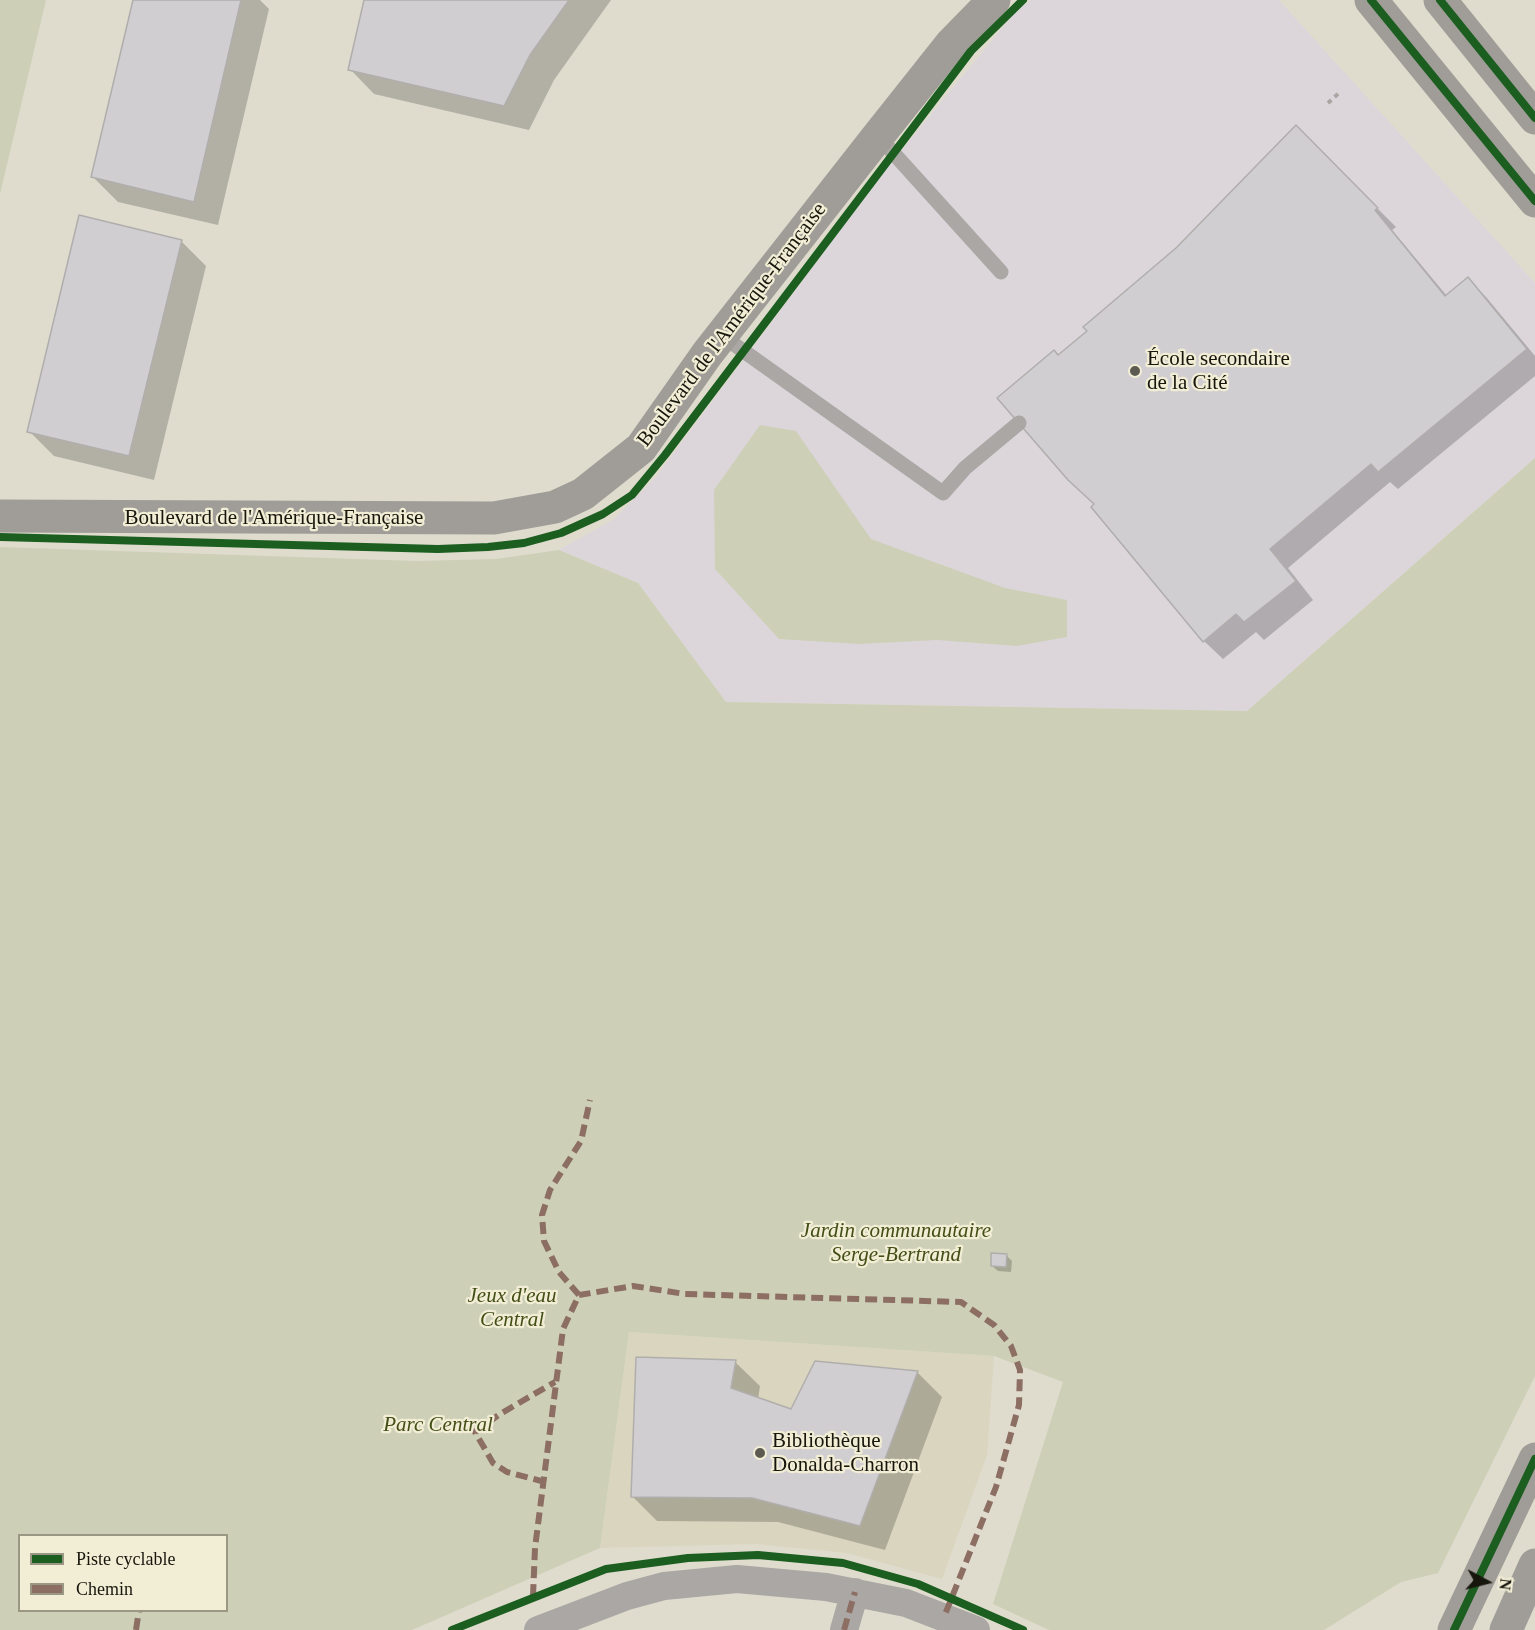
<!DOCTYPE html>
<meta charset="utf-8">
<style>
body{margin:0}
#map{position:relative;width:1535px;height:1630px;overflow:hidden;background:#dfdcce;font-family:Georgia,serif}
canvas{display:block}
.legend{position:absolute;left:18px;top:1534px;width:210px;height:78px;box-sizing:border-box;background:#f2edd5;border:2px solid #9a9785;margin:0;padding:8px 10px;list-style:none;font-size:18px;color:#17160d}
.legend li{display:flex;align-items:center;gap:12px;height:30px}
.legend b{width:30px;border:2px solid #9a9785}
.north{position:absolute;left:1457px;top:1552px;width:60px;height:60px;-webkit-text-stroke:4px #f2edd5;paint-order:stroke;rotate:97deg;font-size:16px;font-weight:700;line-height:24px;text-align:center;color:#17160d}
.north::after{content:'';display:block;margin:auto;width:21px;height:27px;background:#17160d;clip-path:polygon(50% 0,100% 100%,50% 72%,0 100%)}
</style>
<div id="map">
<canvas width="1535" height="1630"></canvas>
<ul class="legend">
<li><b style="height:8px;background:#1b5e20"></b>Piste cyclable</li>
<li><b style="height:8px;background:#8d6e63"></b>Chemin</li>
</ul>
<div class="north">N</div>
</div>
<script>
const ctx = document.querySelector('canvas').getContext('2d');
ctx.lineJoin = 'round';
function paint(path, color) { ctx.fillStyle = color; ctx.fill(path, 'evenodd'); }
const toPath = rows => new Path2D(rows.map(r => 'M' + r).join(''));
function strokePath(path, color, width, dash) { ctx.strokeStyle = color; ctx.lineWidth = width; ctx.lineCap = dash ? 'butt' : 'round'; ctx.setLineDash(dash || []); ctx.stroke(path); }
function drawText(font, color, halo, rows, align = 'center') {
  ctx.font = font + ' Georgia,serif'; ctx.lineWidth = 4.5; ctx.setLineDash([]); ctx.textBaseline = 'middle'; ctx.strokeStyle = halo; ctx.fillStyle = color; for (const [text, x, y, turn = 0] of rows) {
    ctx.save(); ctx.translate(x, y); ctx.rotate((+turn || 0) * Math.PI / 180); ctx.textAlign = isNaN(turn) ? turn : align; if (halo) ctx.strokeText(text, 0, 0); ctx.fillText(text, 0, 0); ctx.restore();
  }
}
const built = toPath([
 [629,1332,994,1356,987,1455,942,1579,847,1553,755,1544,600,1548]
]);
const education = toPath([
 [1031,0,1279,0,1535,283,1535,458,1247,711,726,702,638,583,559,550,614,519,655,478,886,169,1016,11]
]);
const green = toPath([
 [0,0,46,0,0,194],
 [760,425,796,431,871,539,1005,588,1067,600,1067,637,1017,646,937,640,859,644,779,639,715,569,714,490],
 [1535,458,1535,1376,1438,1573,1401,1582,1324,1630,1049,1630,993,1604,1063,1382,994,1356,629,1332,600,1548,412,1630,0,1630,0,547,416,561,496,559,559,550,638,583,726,702,1247,711],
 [20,1536,226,1536,226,1610,20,1610]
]);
const shadow = toPath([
 [135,0,260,0,269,9,218,225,118,202,93,177],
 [365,0,611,0,554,80,529,130,374,94,350,69],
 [1296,127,1396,227,1392,230,1447,296,1467,279,1486,297,1535,356,1535,376,1398,489,1390,482,1288,568,1313,600,1264,640,1256,632,1223,659,1204,641,1095,505,1059,357,1177,249],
 [181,241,206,266,154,480,54,456,29,431],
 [1006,1255,1012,1261,1011,1272,998,1271,992,1266],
 [735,1362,760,1386,758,1399,791,1411,816,1362,918,1373,942,1397,885,1550,778,1522,657,1521,633,1497]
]);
const building = toPath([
 [133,0,241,0,194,202,91,177,133,0],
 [364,0,569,0,530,55,504,106,348,70,364,0],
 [1296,125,1378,208,1375,210,1445,296,1468,277,1527,349,1378,472,1371,464,1270,549,1296,581,1244,622,1236,614,1203,642,1091,507,1094,504,1068,480,997,398,1054,350,1058,355,1087,331,1083,327,1176,248,1296,125],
 [79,215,182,240,129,456,27,432,79,215],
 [991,1253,1007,1254,1006,1267,991,1266,991,1253],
 [636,1357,736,1360,731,1388,791,1409,815,1361,918,1371,860,1526,752,1498,631,1497,636,1357]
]);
const path = toPath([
 [1328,103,1340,92]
]);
const lane = toPath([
 [878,136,1001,272],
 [721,335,943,493,965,468,1019,423]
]);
const street = toPath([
 [538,1630,627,1596,664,1586,737,1579,826,1587,906,1603,976,1630],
 [844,1630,855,1592]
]);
const secondary = toPath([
 [1371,0,1535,201],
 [1440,0,1535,118],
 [0,516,494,518,555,507,583,494,641,448,707,354,878,136,951,44,994,0],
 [1454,1630,1535,1459],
 [1506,1630,1535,1565]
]);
const quiet = toPath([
 [579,1295,559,1272,544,1241,542,1215,550,1190,581,1141,590,1100],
 [545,1482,507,1472,493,1463,475,1432,500,1414,555,1382],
 [533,1596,535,1548,563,1329,579,1295,633,1286,685,1294,961,1302,994,1325,1011,1346,1020,1370,1019,1405,996,1487,944,1617],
 [136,1630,139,1610],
 [844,1630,855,1592]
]);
const cycleway = toPath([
 [1371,0,1535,201],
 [1440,0,1535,118],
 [0,537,438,549,488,547,524,543,561,533,603,514,632,495,665,455,971,51,1023,0],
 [452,1630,606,1569,688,1558,758,1555,843,1563,918,1584,1023,1630],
 [1454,1630,1535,1459]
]);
const markers = [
 [1135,371,6,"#5d5b51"],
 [760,1453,6,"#5d5b51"]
];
const streetNames = [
 ["Boulevard de l'Amérique-Française",732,325,-53],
 ["Boulevard de l'Amérique-Française",274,518]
];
const poiNames = [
 ["École secondaire",1147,359],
 ["de la Cité",1147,383],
 ["Bibliothèque",772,1441],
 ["Donalda-Charron",772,1465]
];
const parkNames = [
 ["Jardin communautaire",896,1231],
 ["Serge-Bertrand",896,1255],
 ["Jeux d'eau",512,1296],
 ["Central",512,1320],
 ["Parc Central",438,1425]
];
paint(built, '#dad5be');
paint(education, '#dcd6db');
paint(green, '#cdd0b7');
paint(shadow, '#0003');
paint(building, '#d1ced1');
strokePath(building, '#b0aeac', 1.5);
strokePath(path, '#a9a6a1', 4, [4.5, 4.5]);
strokePath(lane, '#aaa7a4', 15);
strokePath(street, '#aaa7a4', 28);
strokePath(secondary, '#a09d98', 33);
strokePath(quiet, '#8d6e63', 6, [12, 6]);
strokePath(cycleway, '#1b5e20', 8);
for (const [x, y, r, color] of markers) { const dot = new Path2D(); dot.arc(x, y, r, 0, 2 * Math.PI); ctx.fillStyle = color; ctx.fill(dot); strokePath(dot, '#f2edd5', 2); }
drawText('21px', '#17160d', '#f2edd5', streetNames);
drawText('21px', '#17160d', '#f2edd5', poiNames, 'left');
drawText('italic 21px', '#444f17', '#f2edd5', parkNames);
</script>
